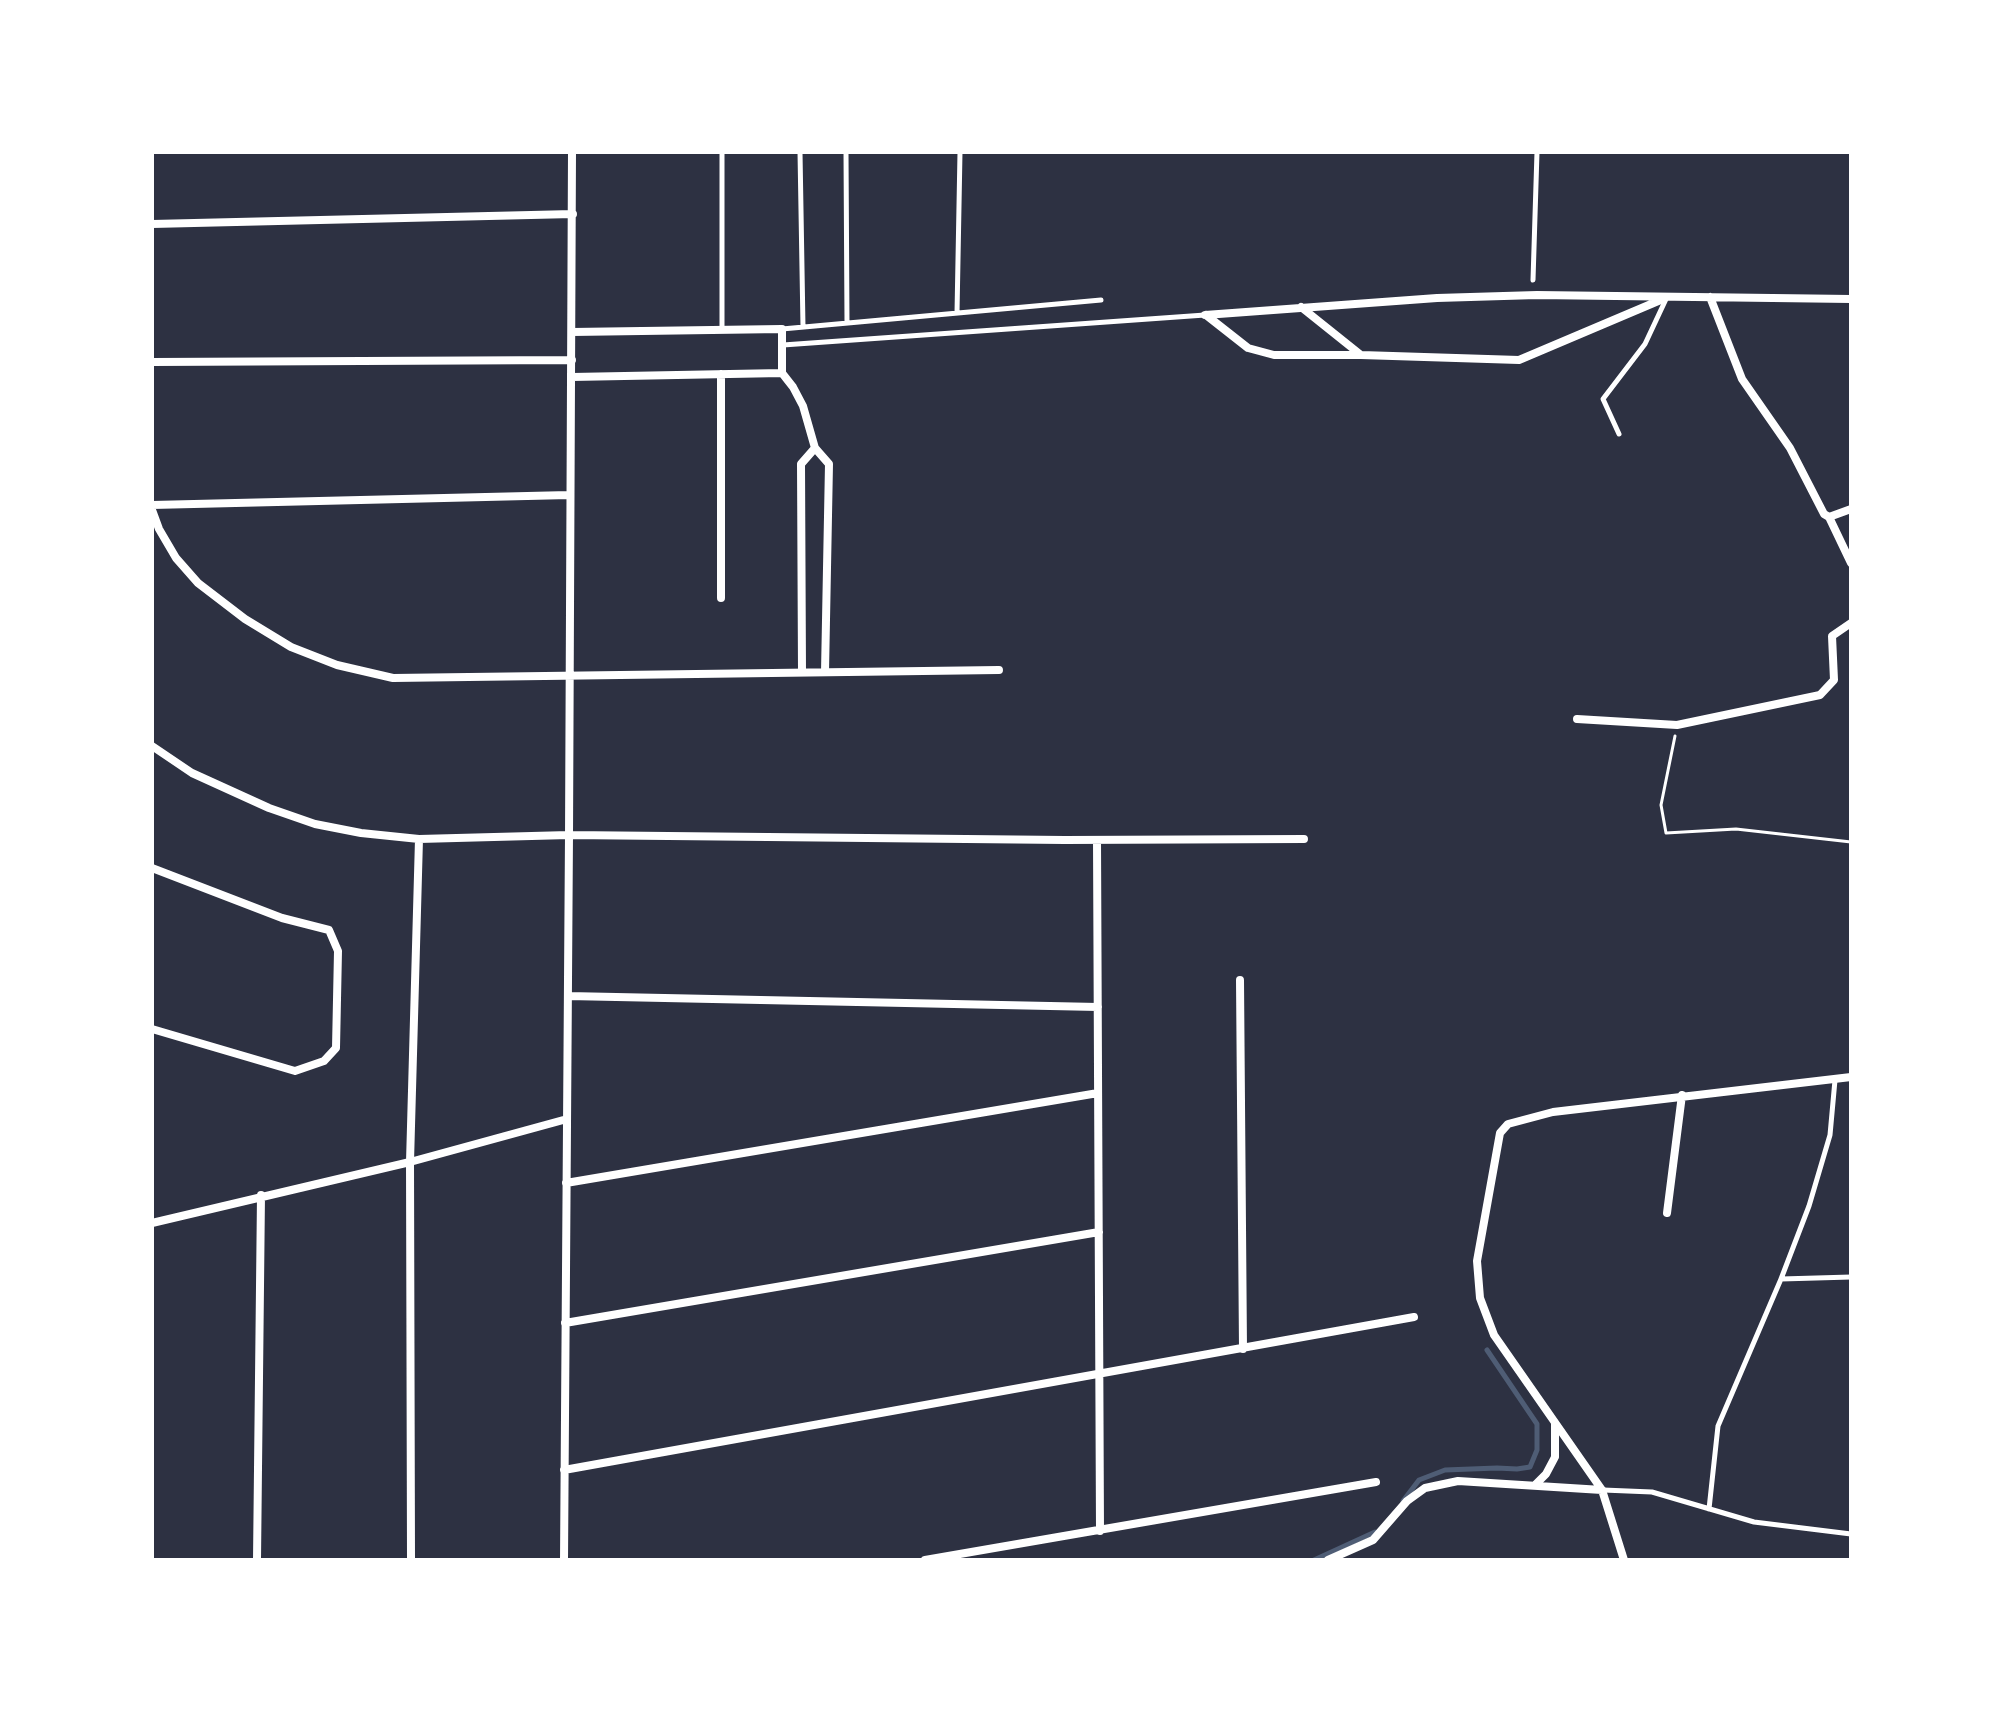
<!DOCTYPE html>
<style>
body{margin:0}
#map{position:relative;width:2003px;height:1712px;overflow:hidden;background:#2d3142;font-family:Quicksand,sans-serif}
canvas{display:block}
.frame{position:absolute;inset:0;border:154px solid #fff;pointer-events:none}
</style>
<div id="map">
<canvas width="2003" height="1712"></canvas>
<div class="frame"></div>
</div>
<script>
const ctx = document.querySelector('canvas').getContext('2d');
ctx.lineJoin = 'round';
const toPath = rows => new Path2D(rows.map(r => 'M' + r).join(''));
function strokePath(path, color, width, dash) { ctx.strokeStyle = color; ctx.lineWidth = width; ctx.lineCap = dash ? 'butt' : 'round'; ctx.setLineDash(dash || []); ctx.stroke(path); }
const stream = toPath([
 [1403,1501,1419,1480,1445,1470,1497,1468,1517,1469,1530,1467,1537,1450,1537,1424,1487,1350],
 [1314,1560,1375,1532]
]);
const path = toPath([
 [1675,736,1661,805,1666,833,1736,829,1851,842]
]);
const service = toPath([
 [800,152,803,327],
 [846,152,847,323],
 [1533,280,1537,152],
 [957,313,960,152],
 [722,329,722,153],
 [782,329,1101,300],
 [783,345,1205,315],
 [1619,434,1603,399,1645,344,1667,297],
 [1781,1279,1851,1277],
 [1603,1490,1652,1492,1754,1522,1851,1534],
 [1709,1509,1718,1426,1781,1279,1809,1206,1830,1135,1835,1080]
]);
const minor = toPath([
 [572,152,569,835,1065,840,1304,839],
 [152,224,573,214],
 [1710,297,1742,379,1790,448,1824,514,1829,517,1851,509],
 [1301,307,1361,355,1519,360,1663,299],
 [1205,315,1437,298,1537,295,1851,299],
 [1206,315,1248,348,1274,355,1360,355],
 [572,332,782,329,782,373,793,387,803,406,815,448],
 [152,362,572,360],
 [721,374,721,598],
 [572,377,782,373],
 [152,505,569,495],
 [152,510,159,529,176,558,198,583,245,619,291,647,337,665,393,678,999,670],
 [1829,517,1851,563],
 [802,672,801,464,815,448,829,464,825,672],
 [1577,719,1677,725,1820,695,1834,680,1832,636,1851,623],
 [152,746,192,773,269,808,315,824,361,833,419,839,569,835,564,1560],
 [1097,840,1100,1531],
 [152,868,282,918,329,930,338,951,336,1048,324,1061,295,1071,152,1029],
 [1240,980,1243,1349],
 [568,996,1098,1007],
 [566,1183,1098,1093],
 [1667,1213,1682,1095],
 [152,1223,410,1162,567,1119],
 [565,1323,1099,1232],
 [564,1470,1414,1317],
 [1536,1484,1546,1474,1555,1457,1555,1424],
 [257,1560,261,1195],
 [411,1560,410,1162,419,839],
 [925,1560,1376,1482],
 [1328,1560,1373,1540,1407,1501,1425,1488,1458,1481,1602,1490],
 [1624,1560,1602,1490,1494,1335,1480,1298,1477,1261,1500,1133,1508,1124,1553,1112,1851,1077]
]);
strokePath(stream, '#4f5d75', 5);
strokePath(path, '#fff', 3);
strokePath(service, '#fff', 5);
strokePath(minor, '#fff', 8);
</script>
